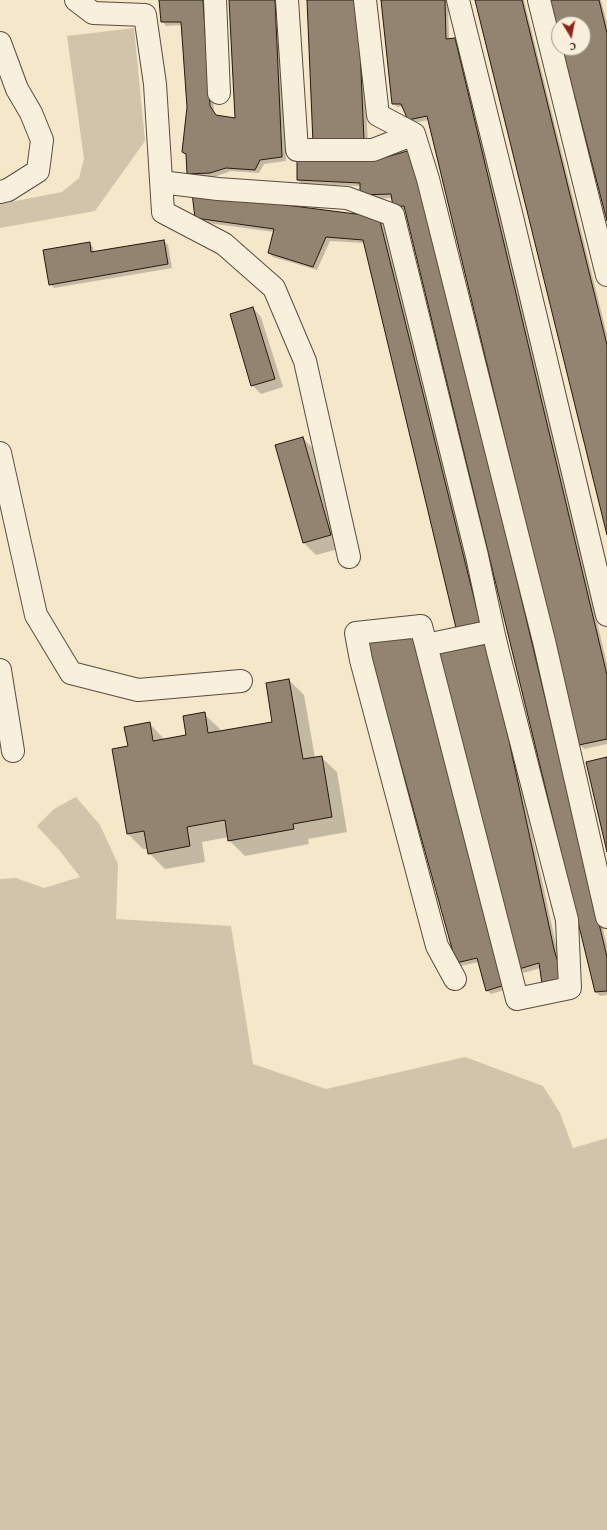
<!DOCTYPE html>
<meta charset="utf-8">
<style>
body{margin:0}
#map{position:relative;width:607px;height:1530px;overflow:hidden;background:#f4e7ca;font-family:"Gentium Book Plus",serif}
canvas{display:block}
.north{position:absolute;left:551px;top:16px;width:40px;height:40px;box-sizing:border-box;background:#f8efdd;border:1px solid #a4998b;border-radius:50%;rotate:170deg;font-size:11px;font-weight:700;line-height:16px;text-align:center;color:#27180f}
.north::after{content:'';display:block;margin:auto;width:14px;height:18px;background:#8f2418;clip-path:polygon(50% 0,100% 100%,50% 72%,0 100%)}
</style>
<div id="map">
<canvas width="607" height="1530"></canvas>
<div class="north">С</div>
</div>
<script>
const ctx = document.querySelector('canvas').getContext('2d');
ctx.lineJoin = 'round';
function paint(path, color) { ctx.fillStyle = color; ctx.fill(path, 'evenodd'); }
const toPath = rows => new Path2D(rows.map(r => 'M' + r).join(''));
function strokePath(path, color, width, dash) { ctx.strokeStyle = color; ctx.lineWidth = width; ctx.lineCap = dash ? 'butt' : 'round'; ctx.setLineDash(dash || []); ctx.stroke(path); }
const green = toPath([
 [134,28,145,141,95,211,0,228,0,204,62,192,79,178,84,159,67,36],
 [76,797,100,825,118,864,116,919,231,926,253,1064,326,1089,465,1057,543,1086,560,1113,573,1148,607,1138,607,1530,0,1530,0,879,16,878,44,888,80,877,60,851,37,826,54,809]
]);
const shadow = toPath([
 [160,0,207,0,214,111,217,116,237,119,230,0,278,0,286,161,264,164,259,173,231,171,214,177,192,178,188,173,187,156,183,152,188,107,182,25,166,26,162,21],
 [308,0,361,0,368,144,318,146],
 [382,0,448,0,449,39,455,39,459,43,607,664,607,744,584,749,580,745,429,120,413,123,409,119,404,107,397,107,393,103],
 [476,0,524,0,607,335,607,531],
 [551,0,601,0,607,23,607,217,564,48,583,48,583,24,559,24,559,30],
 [417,154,607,946,607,995,600,996,596,992,406,209,398,211,393,198,365,199,361,186,302,184,298,180,380,160],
 [193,194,383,222,483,626,461,631,365,243,330,241,317,270,273,257,269,253,274,232,200,222],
 [164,241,168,245,172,268,54,288,50,284,89,243,93,247,94,253],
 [253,308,261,317,283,387,261,394,252,385],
 [303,438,315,451,342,548,316,555,304,543,276,446],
 [368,644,508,989,491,994,487,990,479,962,461,966,457,962],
 [439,653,510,732,558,954,566,984,540,968,524,973,520,969],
 [289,680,304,695,315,758,321,757,337,772,347,832,308,839,309,844,245,856,229,840,229,837,202,842,205,862,165,869,149,853,148,849,143,849,128,834,113,750,129,747,149,723,165,740,188,736,204,714,220,729,220,732,274,722]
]);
const building = toPath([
 [159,0,203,0,210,106,216,115,235,118,229,0,275,0,282,157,260,160,255,170,226,168,210,173,187,174,186,154,182,152,187,107,181,22,161,22,159,0],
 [307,0,358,0,364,141,313,143,307,0],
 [381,0,445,0,446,39,455,38,607,675,607,739,579,745,427,116,408,120,401,104,392,104,381,0],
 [475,0,522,0,607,345,607,535,475,0],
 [550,0,599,0,607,33,607,221,562,48,583,48,583,24,559,24,559,34,550,0],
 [414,149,607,957,607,991,595,992,404,206,393,207,391,194,360,195,360,183,297,180,297,156,380,159,414,149],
 [192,193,379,217,480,622,456,628,363,240,326,237,313,267,268,253,274,229,195,218,192,193],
 [164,240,168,264,49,285,43,250,90,242,91,252,164,240],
 [253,307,275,379,251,386,230,314,253,307],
 [303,437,331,535,303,543,275,445,303,437],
 [414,637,505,985,486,991,477,958,456,963,367,643,414,637],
 [485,642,506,727,554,949,563,980,542,984,539,963,519,969,438,652,485,642],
 [289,679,303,759,322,756,332,817,293,824,294,829,228,841,225,820,187,827,190,846,148,854,144,831,127,834,112,749,128,746,124,727,150,722,153,741,186,735,183,716,205,712,208,733,272,722,266,683,289,679],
 [607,757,607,852,586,762,607,757]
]);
const minor = toPath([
 [76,0,93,13,145,15,155,84,163,212,224,244,274,288,305,361,349,557],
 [215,0,219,93],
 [287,0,297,150,373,150,414,134],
 [365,0,378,115,414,134,428,179,544,641,607,917],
 [458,0,511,213,607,615],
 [539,0,607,275],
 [0,43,17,89,31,113,42,140,38,171,8,190,0,192],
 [161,182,218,189,347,198,393,215,477,556,493,631,498,652,567,920,570,988,517,999,426,645,493,631],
 [0,453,36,615,71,673,138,690,241,681],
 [426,645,421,626,356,633,361,660,437,946,455,979],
 [0,670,13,751]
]);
paint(green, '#d1c4aa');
paint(shadow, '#0003');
paint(building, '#928470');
strokePath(building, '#27180f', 1);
strokePath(minor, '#5a4c3e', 24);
strokePath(minor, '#f8efdd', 22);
</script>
